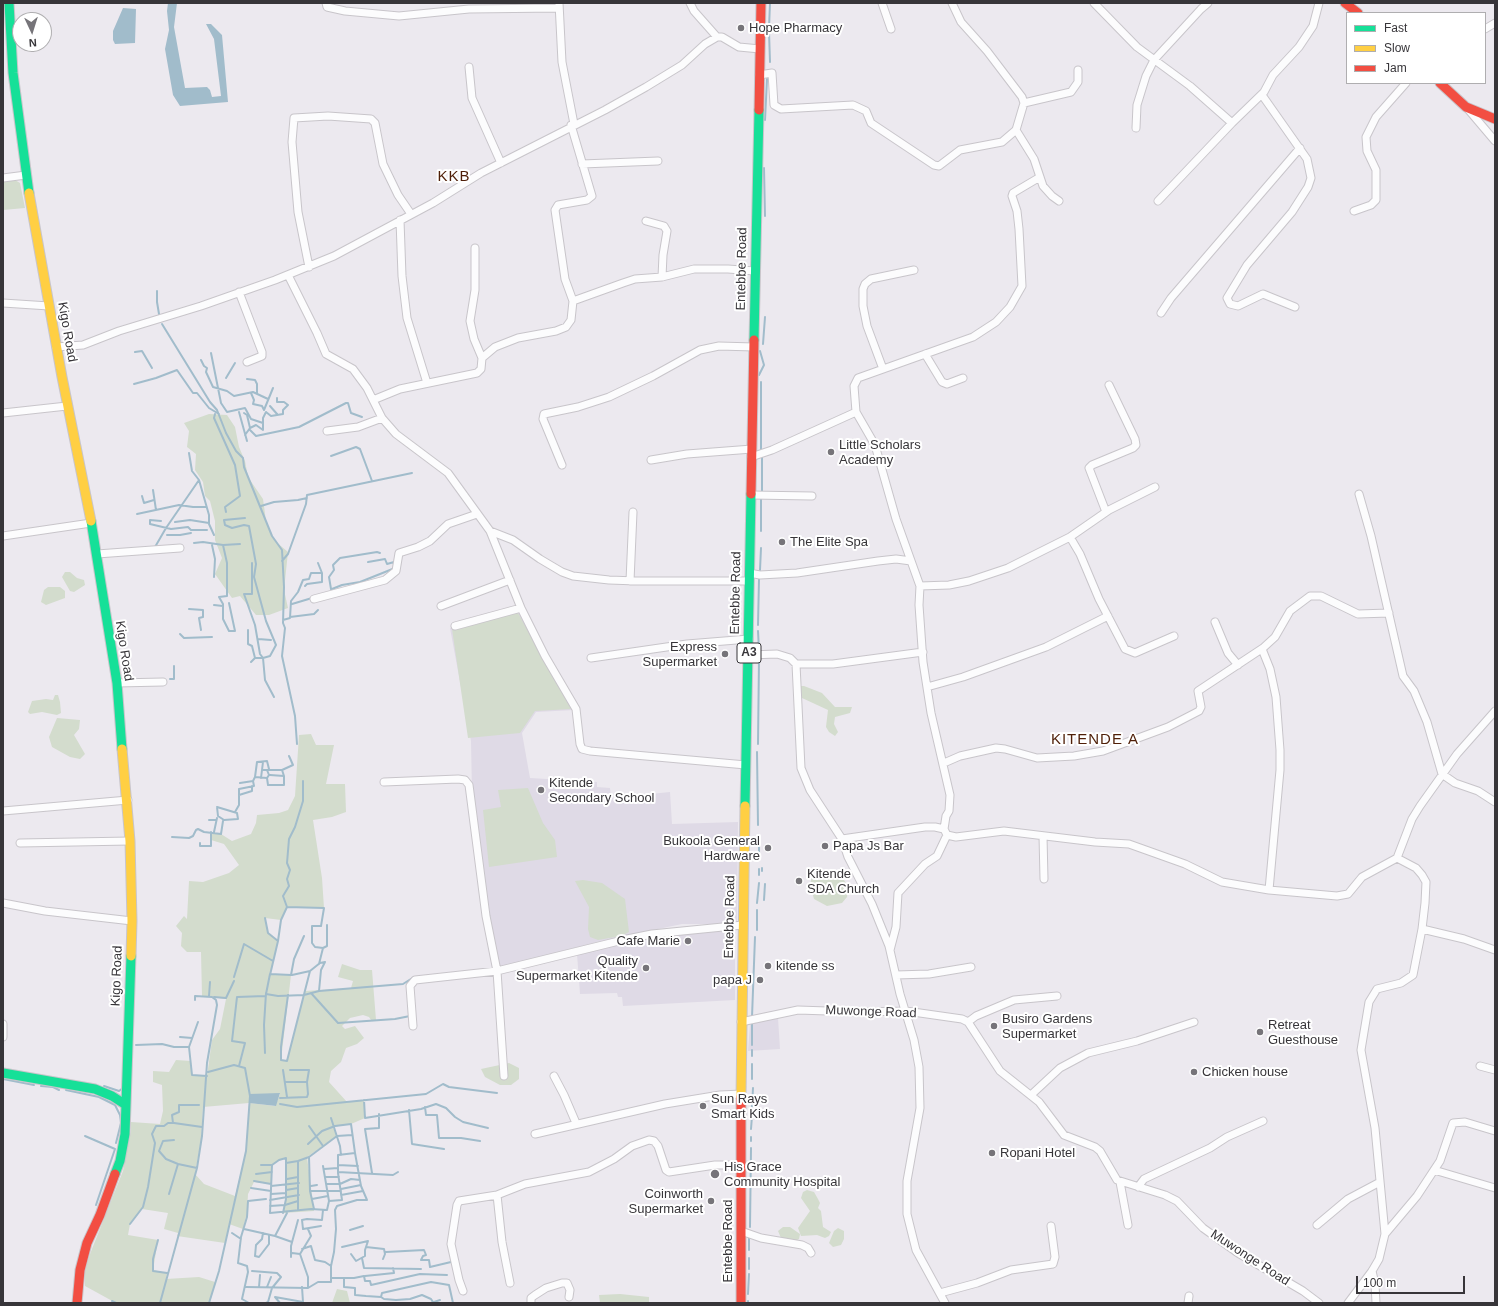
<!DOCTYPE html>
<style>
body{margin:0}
#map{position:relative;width:1498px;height:1306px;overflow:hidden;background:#ece9ef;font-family:Helvetica,sans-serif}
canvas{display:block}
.frame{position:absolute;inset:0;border:4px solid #373539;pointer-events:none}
.legend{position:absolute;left:1346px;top:12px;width:140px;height:72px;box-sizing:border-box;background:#fff;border:1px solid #afaeb0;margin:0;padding:5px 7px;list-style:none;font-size:12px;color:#373539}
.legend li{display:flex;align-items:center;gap:8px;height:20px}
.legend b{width:20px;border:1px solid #afaeb0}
.north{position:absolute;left:12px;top:12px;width:40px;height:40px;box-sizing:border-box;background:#fff;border:1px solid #afaeb0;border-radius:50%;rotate:176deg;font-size:11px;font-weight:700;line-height:16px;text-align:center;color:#373539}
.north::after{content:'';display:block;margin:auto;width:14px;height:18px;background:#767479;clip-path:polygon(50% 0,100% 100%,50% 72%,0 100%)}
.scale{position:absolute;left:1356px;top:1276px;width:109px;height:18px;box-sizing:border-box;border:2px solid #373539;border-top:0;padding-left:5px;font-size:12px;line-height:14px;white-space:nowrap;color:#373539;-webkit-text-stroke:3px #fff;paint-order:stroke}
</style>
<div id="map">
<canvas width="1498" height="1306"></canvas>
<div class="frame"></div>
<ul class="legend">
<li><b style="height:5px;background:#16e098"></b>Fast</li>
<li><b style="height:5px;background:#ffcf43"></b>Slow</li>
<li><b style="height:5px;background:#f24e42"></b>Jam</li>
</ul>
<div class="north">N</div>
<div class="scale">100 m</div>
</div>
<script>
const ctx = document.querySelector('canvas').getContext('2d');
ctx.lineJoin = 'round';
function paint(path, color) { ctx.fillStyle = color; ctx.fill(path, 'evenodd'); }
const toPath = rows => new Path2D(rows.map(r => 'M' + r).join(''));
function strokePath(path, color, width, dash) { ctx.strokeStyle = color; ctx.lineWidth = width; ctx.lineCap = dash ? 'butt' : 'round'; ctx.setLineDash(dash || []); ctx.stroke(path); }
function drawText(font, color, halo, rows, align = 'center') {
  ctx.font = font + ' Helvetica,sans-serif'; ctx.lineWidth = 4; ctx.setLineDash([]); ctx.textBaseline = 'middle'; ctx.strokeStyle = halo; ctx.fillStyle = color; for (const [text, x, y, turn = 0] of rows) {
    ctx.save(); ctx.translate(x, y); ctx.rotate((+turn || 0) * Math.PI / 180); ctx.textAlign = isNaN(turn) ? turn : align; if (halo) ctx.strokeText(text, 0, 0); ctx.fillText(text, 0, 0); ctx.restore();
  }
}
const built = toPath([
 [518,611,574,710,536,712,522,733,530,778,597,782,597,787,610,788,611,798,670,792,672,824,738,822,737,921,723,924,682,924,601,941,504,966,500,966,497,963,472,793,471,741,450,628],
 [735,928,735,1000,623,1006,622,997,618,997,617,993,580,994,577,954,651,936],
 [778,1018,780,1049,748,1051,750,1024]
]);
const green = toPath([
 [3,180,15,180,20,183,25,208,3,210],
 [209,414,227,415,235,427,239,447,245,461,248,477,263,499,266,521,275,541,288,552,284,590,288,608,269,615,256,615,240,596,232,598,215,574,222,558,215,540,215,521,210,501,205,496,203,482,195,470,196,454,187,447,189,431,184,423],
 [65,572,70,572,77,578,84,580,85,585,74,592,70,591,62,577],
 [48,587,60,587,65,591,65,598,46,605,41,602,44,590],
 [518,613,571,709,535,711,520,733,468,738,452,629],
 [800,686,804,686,822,693,835,707,852,707,850,713,835,717,834,724,838,732,835,736,829,732,826,727,828,710,802,698],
 [55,695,58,695,60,702,61,713,57,715,42,712,30,714,28,712,32,701,46,699,53,700],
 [57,718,80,720,79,729,74,735,85,754,80,759,70,757,52,747,49,737],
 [311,734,316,745,334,745,326,784,345,784,346,812,332,817,313,820,322,878,324,908,287,907,281,920,265,918,268,933,278,941,270,974,291,975,281,1060,287,1061,305,991,351,988,353,981,338,977,342,964,360,970,372,970,376,1020,371,1020,369,1017,363,1015,350,1018,342,1026,345,1029,355,1026,364,1038,357,1044,346,1048,341,1062,331,1071,329,1082,347,1102,364,1100,365,1118,351,1124,333,1127,337,1136,307,1157,314,1211,283,1213,286,1199,287,1168,285,1158,279,1160,272,1165,271,1184,254,1182,248,1194,247,1213,243,1229,229,1224,225,1243,177,1236,178,1233,164,1229,168,1213,142,1209,130,1224,128,1235,158,1240,153,1270,167,1273,166,1279,199,1277,215,1282,210,1303,116,1303,85,1286,85,1271,90,1254,123,1171,131,1131,131,1122,160,1124,163,1111,162,1085,153,1082,153,1071,169,1072,176,1060,191,1061,192,1075,207,1076,212,1040,220,1029,226,999,202,996,201,952,187,952,181,946,182,933,176,926,184,916,187,919,189,881,203,882,229,873,239,865,224,844,211,840,211,832,221,834,232,841,251,834,256,823,257,815,279,813,288,810,295,796,299,735],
 [250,1094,259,1095,280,1094,275,1106,250,1103],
 [249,1103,246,1151,235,1196,204,1184,195,1174,201,1140,203,1107],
 [528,788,543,823,555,840,557,857,489,867,483,810,501,807,498,790],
 [820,873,834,873,844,880,848,886,847,897,842,903,827,906,814,899,810,885,812,876],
 [583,880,602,883,625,899,629,932,621,936,598,940,590,937,588,929,589,907,575,881],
 [509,1063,519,1068,519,1079,511,1085,500,1085,485,1077,481,1069],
 [807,1190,814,1192,818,1199,820,1203,818,1208,821,1211,823,1227,831,1232,829,1236,825,1238,817,1235,801,1236,798,1228,810,1211,801,1198,803,1192],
 [783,1227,790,1227,800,1234,799,1239,795,1241,781,1238,778,1231],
 [838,1228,844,1231,844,1239,841,1245,833,1247,829,1243,834,1231],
 [337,1289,347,1291,350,1303,332,1303],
 [620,1294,649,1297,649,1303,600,1303,599,1295]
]);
const water = toPath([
 [168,3,177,3,174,27,185,88,207,87,210,90,212,97,221,96,214,39,206,24,211,24,222,35,228,102,180,106,173,95,165,49,169,30,167,11],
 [123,8,136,9,135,43,115,44,113,40,113,31],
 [280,1093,276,1106,249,1103,249,1094]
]);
const stream = toPath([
 [769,28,770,3],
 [769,32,770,62],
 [765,120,767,79],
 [764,168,765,216],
 [157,291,157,302,159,314],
 [162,324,210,402,217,410,226,433,236,451,243,458,244,467,272,536,282,550,284,587,283,623,285,628,282,656,295,716,297,744],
 [763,344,765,317],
 [135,352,142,351,152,368],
 [211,353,221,403,227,412,245,408,251,419,263,423],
 [201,360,204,366,207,368,206,372,213,387,227,391,234,396,253,392,268,399],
 [759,375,764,365,760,351],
 [226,378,235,363],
 [247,379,255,380,257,384,257,393],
 [134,384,156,378,177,370,193,393,197,393,209,408,219,414],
 [251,393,254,400,253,404,262,406,264,410,273,388],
 [270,406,277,414],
 [239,412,247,441],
 [244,413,247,415,250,428],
 [215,414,214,418,235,465,240,496,225,507,226,512],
 [250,430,256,436,299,427,346,403,348,403,351,413,362,417],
 [245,435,250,428,256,425,263,430,263,418,266,412,271,416,283,414,283,410,288,405,284,402,277,402,277,398],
 [761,451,761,382],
 [189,453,192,471,199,480,209,515,209,524,214,535],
 [331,456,356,447,360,449,372,481],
 [153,490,156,510],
 [762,491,762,457],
 [142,496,144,503,154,500],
 [761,498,761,531],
 [261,506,274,502,298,500,307,498],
 [137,514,179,505,193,507,206,507],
 [245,518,224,520,225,525,232,528,244,525,249,526,256,564,254,577,266,621,276,645,270,656,263,658,255,658,251,662],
 [161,521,150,520,150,524,171,529,188,527,191,530,207,530],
 [175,522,190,520,209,523],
 [167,535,180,535,191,533],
 [194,543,203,542,223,545,240,544],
 [212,545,215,559,214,577],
 [223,545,227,563,227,596,219,597,223,604,223,619,229,631,235,631,229,603],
 [155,547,166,528,199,480],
 [282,561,288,554,306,504,307,495,412,473],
 [368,562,385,559,387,564,394,562,395,565],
 [252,563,252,594,244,594,255,625,260,654,263,658,265,680,274,697],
 [318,563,322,573],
 [760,570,761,548],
 [331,589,329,577,334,570,333,565,340,558,377,552,380,553],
 [332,589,342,585,360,582,395,568],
 [292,604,312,598],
 [214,605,223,606],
 [189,609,203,610,203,617,199,618,201,630],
 [290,617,314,614,318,610],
 [283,620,290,618,291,601,298,592,303,580,309,579,311,573,322,573,322,582,307,584,305,586],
 [758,625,759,579],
 [248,630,248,644,252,646,255,658],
 [758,631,759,650],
 [180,634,184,638,212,637],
 [258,639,271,640],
 [170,679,174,679,174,666],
 [758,744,759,659],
 [757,752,758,825],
 [263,770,282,770,293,765,289,756],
 [267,770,269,775,267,778,268,785,284,785,284,776],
 [270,775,284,776,282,770],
 [255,777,257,762,267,761,269,769],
 [261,778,263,762],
 [253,781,255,777,267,778],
 [239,795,252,791,252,786],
 [217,807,237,813,238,819,224,820,218,816,217,807],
 [235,812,239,805,239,789,254,786,253,781,240,783],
 [209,820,216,820],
 [214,832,217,818],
 [172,837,189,838,193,836,196,830,198,829,204,832,221,834,223,821],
 [200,843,200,846,211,846,211,832],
 [759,859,759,846],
 [762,871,762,868],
 [759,875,759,869],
 [764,900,765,884],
 [757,903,759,883],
 [287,907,324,908,321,926,312,926,312,943,315,947,323,948],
 [265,918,268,933,278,941],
 [757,930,757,910],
 [304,936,294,959,291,975,270,974,266,994,278,996,304,995,319,991,403,984,414,977],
 [319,964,323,948,327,946,327,925],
 [270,975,278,941,281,920,287,907,283,896,289,886,287,879,290,870,287,863,289,839,295,827,303,801,303,781],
 [292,975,310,971,320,963,325,962],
 [234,977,244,944,273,961],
 [319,991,321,970,325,962],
 [311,993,338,1023,395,1019,410,1016],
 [288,995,281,1047,281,1060,287,1061,310,971],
 [209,996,210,982],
 [214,997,226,998,234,981],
 [752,1017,755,937],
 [198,1022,189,1047,192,1075,207,1076],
 [752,1024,752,1045],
 [180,1037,192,1038],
 [136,1045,162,1044,174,1047,189,1047],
 [752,1050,752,1056],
 [265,1053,264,1025,266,993],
 [752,1064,752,1079],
 [239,1066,245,1043,232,1041,237,997,265,996],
 [283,1070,287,1097],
 [208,1072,234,1065,245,1068,250,1096,246,1151,219,1271,209,1303],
 [3,1079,34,1085],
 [285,1082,307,1082],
 [41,1086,53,1087,59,1090],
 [104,1086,119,1091,123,1088],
 [66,1090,99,1097,115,1105,120,1115,121,1123,116,1143],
 [280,1098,307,1097,308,1094,307,1082,309,1070,290,1070],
 [364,1100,365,1118,421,1109,436,1104,446,1108,455,1117,463,1122,488,1128],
 [280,1104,297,1107,426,1094,443,1084,449,1087,497,1093],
 [425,1107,426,1115,437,1115,439,1138,461,1138,480,1141],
 [752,1107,753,1088],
 [409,1110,412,1144,444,1149],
 [331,1118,340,1146,341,1155],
 [174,1123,202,1127],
 [309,1126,323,1146],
 [751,1129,752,1116],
 [85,1136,115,1149,96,1205],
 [174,1140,163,1141,159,1151,166,1159,178,1164],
 [751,1141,751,1137],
 [308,1144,322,1131,335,1126,351,1124,355,1153],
 [309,1157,337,1136,352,1135],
 [298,1161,309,1157,310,1191,314,1209],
 [286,1163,298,1161,298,1210],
 [261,1165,272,1165,270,1213,311,1209,327,1210,329,1201,342,1200,338,1173,338,1155,355,1153,361,1186,367,1200,357,1200,337,1206,335,1210,336,1229,334,1252,331,1266],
 [272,1165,279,1160,286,1158,286,1199,283,1213],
 [338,1165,358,1166],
 [323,1166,329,1201],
 [324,1169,338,1168],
 [338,1172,393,1175,398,1172],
 [372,1173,365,1129,379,1128,379,1114],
 [256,1174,272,1172],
 [325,1177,339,1177],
 [287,1179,298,1177],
 [254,1181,271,1184],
 [326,1184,340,1184,351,1179,360,1180],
 [271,1186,299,1183],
 [311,1186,317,1185],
 [251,1188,271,1191],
 [341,1189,361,1185],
 [286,1190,298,1188],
 [310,1191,341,1191],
 [169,1194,178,1164,197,1168],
 [271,1194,286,1193],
 [341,1195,363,1191],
 [312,1199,328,1196],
 [270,1200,299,1195],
 [270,1206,285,1205,298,1201],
 [130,1224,143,1207,148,1187,155,1143,152,1134,156,1126,164,1126,168,1123,173,1123,172,1115,179,1112,179,1105,199,1105],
 [321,1226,303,1229,302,1220,307,1219,322,1220,323,1210],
 [750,1227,751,1148],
 [244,1229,275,1236,292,1242],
 [350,1230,363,1226],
 [232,1233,241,1239],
 [263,1233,262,1239,256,1245,255,1256,259,1257,269,1244,269,1235],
 [275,1236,287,1213],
 [158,1240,153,1259,153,1271,167,1273],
 [342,1247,368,1241,365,1250,365,1256,356,1261,351,1254],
 [366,1247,384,1249,385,1254,383,1259],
 [302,1249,311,1246,315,1260,325,1262,331,1266,331,1282,318,1282,308,1288],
 [749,1250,749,1236],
 [386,1252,424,1250,426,1255,423,1256,421,1260,429,1260,430,1267,451,1262],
 [300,1254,311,1236,308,1229],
 [291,1257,291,1246,298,1220],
 [362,1258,364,1268,421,1269],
 [749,1258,749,1269],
 [252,1271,277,1273,281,1277,272,1288,268,1302,266,1303],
 [365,1276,394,1273,393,1268],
 [331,1278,354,1278,364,1276,365,1281,370,1281,371,1285,420,1274,447,1275],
 [344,1278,344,1287,355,1288,355,1295,366,1296,381,1297,382,1293,431,1282,449,1285,453,1303],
 [246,1287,308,1288,308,1277,300,1254,292,1253],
 [259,1287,260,1275],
 [267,1287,271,1277],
 [748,1294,749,1274],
 [381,1297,384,1299,396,1300,410,1299,422,1295,431,1299,433,1302],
 [112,1301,116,1303],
 [160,1303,197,1168,202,1136,207,1063,217,1005,216,1000,212,997,195,996,195,1000],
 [249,1303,242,1299,248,1272,247,1266,238,1263,241,1237,247,1217,248,1201,266,1199],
 [280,1303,275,1297,303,1302,302,1287],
 [431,1303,440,1300],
 [748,1303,748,1301]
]);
const street = toPath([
 [326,3,327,7,345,11,399,16,469,9,558,8],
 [559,3,562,62,574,124],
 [690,3,694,11,717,37],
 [882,3,891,29],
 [952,3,961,22,987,51,1022,97,1024,103,1016,130,1034,159,1043,186,1052,196,1059,201],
 [1094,3,1137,47,1190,86,1232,123],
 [1485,29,1495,23],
 [469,67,472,98,501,163],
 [759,75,772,73,774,105,781,109,853,105,866,111,871,123,934,165,939,166,960,150,1002,142,1016,130],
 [1262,95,1307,159,1311,178,1308,187,1292,212,1247,265,1227,298,1230,304,1238,306,1263,294,1295,307],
 [1024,103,1071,92,1078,82,1078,70],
 [1467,108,1495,141],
 [571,125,592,196,587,200,558,205,555,210,565,279,573,301],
 [1136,128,1137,105,1146,76,1154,60,1201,9,1208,3],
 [582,164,658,161],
 [3,178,26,175],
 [1158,201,1232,123,1264,92,1273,75,1299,47,1313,26,1319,3],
 [1354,211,1371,205,1376,200,1376,170,1367,151,1366,137,1376,117,1406,83],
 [400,220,402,276,407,318,427,383],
 [646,221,664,226,667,231,663,255,662,277],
 [475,248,475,290,470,321,474,339,482,358],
 [309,267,298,212,292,142,294,118,328,116,371,119,375,123,383,164,398,195,411,214],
 [288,275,317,333,326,354,353,369,367,388,382,418,396,434,448,473,490,531,513,540,540,559,562,572,573,576,609,580,637,581,749,581],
 [239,292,262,352,262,356,247,362],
 [3,303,49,306],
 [1161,313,1171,298,1300,148],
 [56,347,83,345,119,331,201,306,275,280,334,256,433,203,481,173,605,110,646,87,682,65,705,44,717,37,722,37,739,47,760,49],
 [925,354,942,382,947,384,963,378],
 [883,369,867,326,863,306,863,289,865,284,871,279,914,270],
 [373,400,400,389,477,373,481,369,482,358,495,347,518,338,556,331,566,327,571,320,573,301,623,283,635,279,662,277,694,269,728,269,755,271],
 [3,413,67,406],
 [327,431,358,427,382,418],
 [751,457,772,450,856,412],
 [651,460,687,454,752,449],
 [562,465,543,419,544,414,578,407,609,397,653,376,700,350,719,346,754,347],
 [1359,494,1371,536,1403,676,1414,691,1427,722,1442,774,1455,783,1478,791,1495,802],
 [751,495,812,496],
 [1106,512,1089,468,1092,465,1133,448,1136,445,1135,439,1109,385],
 [490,531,521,608,545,656,576,709,580,744,582,749,590,751,746,765],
 [3,536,91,523],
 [1070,537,1080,554,1099,599,1125,649,1135,653,1174,636],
 [97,554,180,548],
 [749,573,760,575,797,573,878,561,896,559,911,561],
 [630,581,633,512],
 [920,586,949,585,969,581,1008,568,1070,537,1109,510,1155,487],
 [314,599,385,580,396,571,399,553,418,547,430,541,448,524,477,514],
 [441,606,510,580],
 [1215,622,1228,653,1238,665],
 [455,626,521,608],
 [1262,649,1270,669,1276,697,1280,750,1280,770,1269,890],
 [749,655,777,654,790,658,796,664,801,768,810,790,842,839,925,827,935,827,944,829,947,835,956,837,1004,831,1095,842,1129,844,1185,864,1222,882,1269,890,1337,896,1348,894,1362,877,1397,858],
 [591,658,687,644,749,639],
 [796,664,833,664,923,652],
 [117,683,163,682],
 [927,687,963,677,1046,647,1108,616],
 [944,763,960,756,996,748,1005,749,1037,758,1074,756,1103,751,1168,727,1199,711,1201,707,1198,691,1263,648,1275,637,1290,611,1310,596,1321,596,1358,614,1389,613],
 [384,782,458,779,465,780,469,785,486,916,497,971,504,1076],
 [3,811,128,800],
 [944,829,946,816,949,811,950,795,931,713,923,662,919,605,920,586,896,519,875,445,856,412,854,386,858,378,973,337,996,322,1010,307,1022,286,1019,229,1017,211,1012,196,1013,193,1040,177],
 [1043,836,1044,879],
 [842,839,848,857,872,904,889,946,900,994,914,1040,919,1067,920,1108,907,1181,907,1214,916,1250,945,1303],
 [20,843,130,841],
 [3,903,45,911,132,921],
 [1422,929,1464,939,1495,950],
 [890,950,896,927,898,893,925,864,937,856,947,835],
 [896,975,929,974,971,967],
 [741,1022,798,1010,857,1012,906,1011,962,1019,968,1022,1000,1071,1039,1102,1064,1135,1095,1147,1100,1151,1117,1180,1165,1195,1177,1201,1203,1228,1238,1253,1303,1291,1319,1303],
 [968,1022,976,1016,1014,1000,1057,996],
 [3,1024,3,1037],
 [413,1026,410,986,415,980,497,971,627,939,652,934,743,925],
 [1480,1066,1495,1070],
 [554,1076,564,1095,576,1123],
 [1031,1095,1060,1068,1088,1053,1137,1041,1194,1022],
 [535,1134,665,1104,720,1095,742,1094],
 [1434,1170,1495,1188],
 [1120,1182,1128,1225],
 [1138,1187,1144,1179,1210,1148,1227,1137,1263,1121],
 [497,1195,502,1242,510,1283],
 [1317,1225,1348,1199,1380,1182],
 [741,1231,761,1238,802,1245,808,1248,811,1253],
 [1385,1234,1417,1196,1440,1161,1453,1123,1465,1122,1495,1131],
 [1372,1271,1375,1284,1376,1303],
 [463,1291,459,1280,451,1244,457,1205,459,1201,497,1195,525,1184,589,1172,614,1159,632,1146,649,1140,654,1141,658,1146,666,1170,669,1172,715,1165,741,1165],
 [940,1293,977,1283,1011,1270,1053,1264,1055,1257,1051,1226],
 [531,1303,531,1298,535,1295,546,1288,562,1283,567,1283,570,1290,569,1297],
 [1188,1303,1189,1296],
 [1348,1303,1372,1271,1379,1259,1385,1234,1375,1128,1361,1050,1369,1002,1377,989,1401,983,1413,975,1422,929,1425,903,1426,882,1422,875,1416,868,1397,858,1412,819,1420,806,1457,754,1495,711]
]);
const fast = toPath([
 [9,3,13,73,29,193],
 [754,340,759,110],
 [91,521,117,683,122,749],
 [745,806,751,494],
 [3,1073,95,1089,112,1096,126,1105],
 [115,1174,120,1161,125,1134,131,956]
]);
const slow = toPath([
 [29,193,62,377,91,521],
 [122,749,130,841,132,921,131,956],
 [741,1097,745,806]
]);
const jam = toPath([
 [1345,3,1358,13],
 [1440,83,1466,107,1495,119],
 [759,110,761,3],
 [751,494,754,340],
 [741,1097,741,1303],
 [77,1303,80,1270,87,1243,100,1215,115,1174]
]);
const markers = [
 [741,28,4,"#767479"],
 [831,452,4,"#767479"],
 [782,542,4,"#767479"],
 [725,654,4,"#767479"],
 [541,790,4,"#767479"],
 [825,846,4,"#767479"],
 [768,848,4,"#767479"],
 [799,881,4,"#767479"],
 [688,941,4,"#767479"],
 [768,966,4,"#767479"],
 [646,968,4,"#767479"],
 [760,980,4,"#767479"],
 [994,1026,4,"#767479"],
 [1260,1032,4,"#767479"],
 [1194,1072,4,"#767479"],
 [703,1106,4,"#767479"],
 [992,1153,4,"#767479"],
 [715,1174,5,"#767479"],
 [711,1201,4,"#767479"]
];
const shields = [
 [749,653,24]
];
const shieldNames = [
 ["A3",749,653]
];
const poiNames = [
 ["Hope Pharmacy",749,28],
 ["Little Scholars",839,445],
 ["Academy",839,460],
 ["The Elite Spa",790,542],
 ["Express",717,647,"right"],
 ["Supermarket",717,662,"right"],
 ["Kitende",549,783],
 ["Secondary School",549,798],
 ["Bukoola General",760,841,"right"],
 ["Hardware",760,856,"right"],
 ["Papa Js Bar",833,846],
 ["Kitende",807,874],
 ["SDA Church",807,889],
 ["Cafe Marie",680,941,"right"],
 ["Quality",638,961,"right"],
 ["Supermarket Kitende",638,976,"right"],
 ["kitende ss",776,966],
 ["papa J",752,980,"right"],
 ["Busiro Gardens",1002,1019],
 ["Supermarket",1002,1034],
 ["Retreat",1268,1025],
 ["Guesthouse",1268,1040],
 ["Chicken house",1202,1072],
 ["Sun Rays",711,1099],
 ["Smart Kids",711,1114],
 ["Ropani Hotel",1000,1153],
 ["His Grace",724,1167],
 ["Community Hospital",724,1182],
 ["Coinworth",703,1194,"right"],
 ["Supermarket",703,1209,"right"]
];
const streetNames = [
 ["Entebbe Road",742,269,-89],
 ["Kigo Road",67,332,80],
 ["Entebbe Road",736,593,-89],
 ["Kigo Road",124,651,81],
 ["Entebbe Road",730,917,-89],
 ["Kigo Road",117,976,-88],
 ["Muwonge Road",871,1012,2],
 ["Entebbe Road",728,1241,-90],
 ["Muwonge Road",1250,1258,33]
];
const quarterNames = [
 ["KKB",454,177],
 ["KITENDE A",1095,740]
];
paint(built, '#dfdae6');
paint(green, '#d3dccd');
paint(water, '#a1bccb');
strokePath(stream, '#a1bccb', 2);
strokePath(street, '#c8c5ca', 9);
strokePath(fast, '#c8c5ca', 11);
strokePath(slow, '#c8c5ca', 11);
strokePath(jam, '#c8c5ca', 11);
strokePath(street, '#fcfcfd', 7);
strokePath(fast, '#16e098', 9);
strokePath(slow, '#ffcf43', 9);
strokePath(jam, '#f24e42', 9);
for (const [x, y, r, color] of markers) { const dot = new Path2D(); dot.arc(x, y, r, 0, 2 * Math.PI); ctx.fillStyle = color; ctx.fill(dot); strokePath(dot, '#fff', 1.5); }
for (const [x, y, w] of shields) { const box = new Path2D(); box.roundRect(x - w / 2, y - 10, w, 20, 3); ctx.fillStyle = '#fff'; ctx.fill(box); strokePath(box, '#373539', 1); }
drawText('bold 12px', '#373539', null, shieldNames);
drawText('13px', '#373539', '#fff', poiNames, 'left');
drawText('13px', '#373539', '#fff', streetNames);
ctx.letterSpacing = '1px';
drawText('15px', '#4f1f08', '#fff', quarterNames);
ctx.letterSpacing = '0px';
</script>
